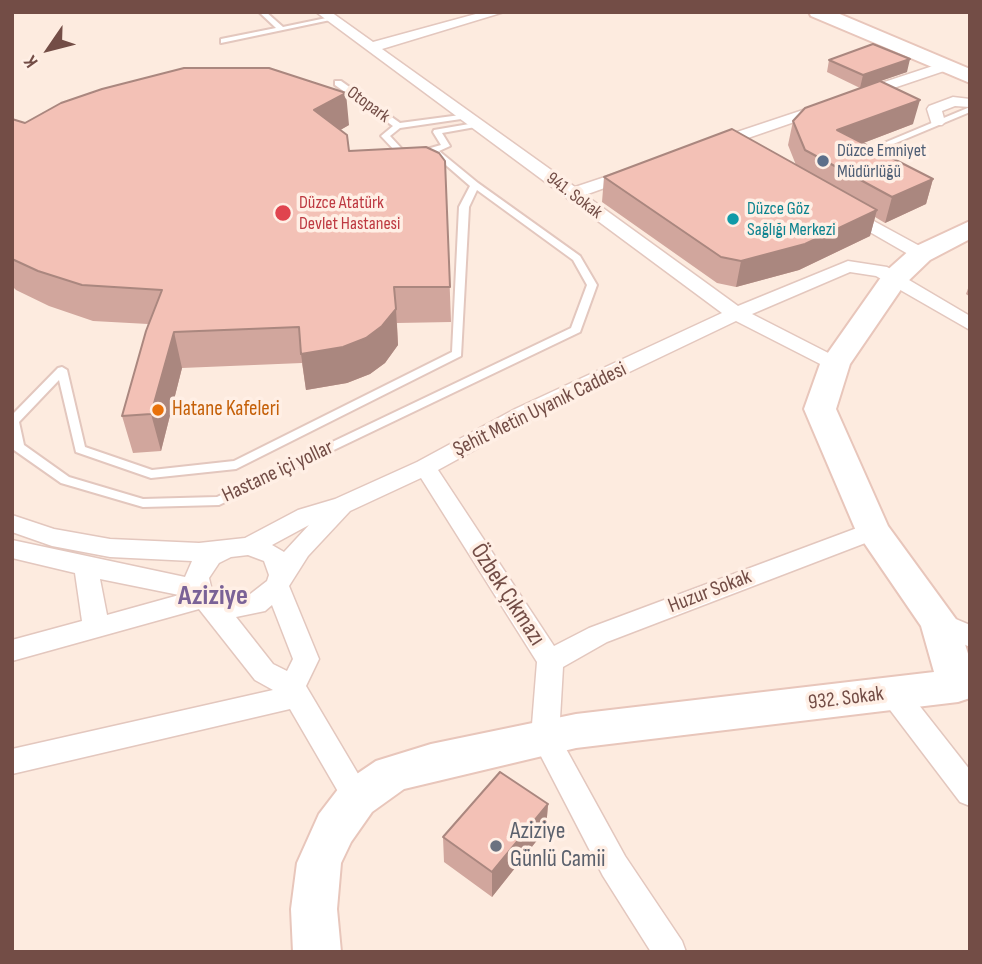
<!DOCTYPE html>
<meta charset="utf-8">
<style>
body{margin:0}
#map{position:relative;width:982px;height:964px;overflow:hidden;background:#fdebdf;font-family:"Sofia Sans Condensed",sans-serif}
canvas{display:block}
.frame{position:absolute;inset:0;border:14px solid #734d46;pointer-events:none}
.north{position:absolute;left:14px;top:14px;width:70px;height:70px;-webkit-text-stroke:5px #ffefe5;paint-order:stroke;rotate:235deg;font-size:19px;font-weight:700;line-height:28px;text-align:center;color:#734d46}
.north::after{content:'';display:block;margin:auto;width:24px;height:32px;background:#734d46;clip-path:polygon(50% 0,100% 100%,50% 72%,0 100%)}
</style>
<div id="map">
<canvas width="982" height="964"></canvas>
<div class="frame"></div>
<div class="north">K</div>
</div>
<script>
const ctx = document.querySelector('canvas').getContext('2d');
ctx.lineJoin = 'round';
const toPath = rows => new Path2D(rows.map(r => 'M' + r).join(''));
function strokePath(path, color, width, dash) { ctx.strokeStyle = color; ctx.lineWidth = width; ctx.lineCap = dash ? 'butt' : 'round'; ctx.setLineDash(dash || []); ctx.stroke(path); }
function paint(path, color) { ctx.fillStyle = color; ctx.fill(path, 'evenodd'); }
function drawText(font, color, halo, rows, align = 'center') {
  ctx.font = font + ' "Sofia Sans Condensed",sans-serif'; ctx.lineWidth = 7; ctx.setLineDash([]); ctx.textBaseline = 'middle'; ctx.strokeStyle = halo; ctx.fillStyle = color; for (const [text, x, y, turn = 0] of rows) {
    ctx.save(); ctx.translate(x, y); ctx.rotate((+turn || 0) * Math.PI / 180); ctx.textAlign = isNaN(turn) ? turn : align; if (halo) ctx.strokeText(text, 0, 0); ctx.fillText(text, 0, 0); ctx.restore();
  }
}
const lane = toPath([
 [259,12,266,12,283,27,331,17,335,19,221,43,221,39,276,28,259,12],
 [335,81,341,81,400,123,468,114,472,116,468,118,400,128,390,136,402,149,427,149,441,145,433,132,434,130,481,122,481,126,442,133,450,146,439,151,478,183,580,256,597,285,580,332,219,505,143,507,61,483,14,450,12,415,58,368,62,367,67,370,85,447,152,470,234,461,452,352,459,207,470,186,432,153,397,153,381,136,393,126,335,85,335,81],
 [477,190,573,260,587,285,571,328,217,497,143,499,69,477,24,445,19,422,59,380,76,452,151,478,236,469,461,356,469,207,477,190],
 [970,107,970,112,879,150,872,148,970,107]
]);
const street = toPath([
 [316,12,331,12,373,42,483,12,504,12,382,49,575,187,626,170,638,170,640,173,638,176,585,195,738,306,848,261,887,267,970,316,970,330,876,276,850,272,752,314,842,360,845,364,842,368,828,368,736,321,531,419,438,470,554,646,589,628,865,525,873,522,881,525,885,531,881,537,607,642,563,667,559,736,625,856,682,941,686,952,651,952,603,876,531,737,537,662,421,478,350,511,308,556,289,586,319,659,306,686,367,789,372,798,367,807,357,811,347,807,290,709,12,774,12,749,273,690,255,680,199,609,12,661,12,640,82,621,75,573,12,558,12,540,185,577,192,561,110,557,52,546,12,532,12,515,54,529,110,539,199,543,245,538,298,510,335,499,417,462,515,409,722,313,316,12],
 [309,525,284,552,272,545,309,525],
 [248,555,264,561,269,575,267,581,249,595,227,598,212,591,209,578,219,563,231,557,248,555],
 [100,579,179,595,107,615,100,579],
 [272,605,293,659,287,671,273,664,236,617,265,611,272,605],
 [945,62,952,66,950,69,864,98,859,99,852,95,854,92,945,62],
 [953,97,970,99,970,107,955,106,942,111,945,122,942,125,932,125,927,109,929,106,953,97],
 [827,102,834,106,832,109,719,148,713,150,705,145,707,142,827,102],
 [848,207,927,250,930,254,921,259,915,258,842,216,839,212,848,207],
 [939,612,970,625,970,647,930,629,926,622,930,615,939,612],
 [894,683,904,686,970,770,970,806,960,802,884,702,880,694,884,686,894,683]
]);
const secondary = toPath([
 [809,12,835,12,970,69,970,83,811,16,809,12],
 [970,221,970,239,930,260,904,285,850,364,836,409,888,526,958,622,970,660,970,698,958,702,576,748,404,789,372,812,351,842,341,863,337,909,341,952,293,952,291,909,297,863,319,814,342,784,376,761,431,744,576,714,934,672,921,626,856,531,804,409,820,364,884,273,912,248,970,221]
]);
const wall = toPath([
 [829,60,907,72,860,88,827,72],
 [12,119,25,123,349,125,340,130,349,151,445,161,451,322,397,323,398,345,385,363,370,374,347,383,306,390,302,363,182,368,161,451,133,453,122,416,148,324,93,321,49,306,16,290,12,286],
 [793,121,913,124,863,143,933,179,926,204,885,223,875,217,870,236,799,270,736,287,717,283,602,202,604,177,796,165,788,145],
 [970,283,970,297,966,294],
 [548,804,546,829,492,897,444,862,443,837]
]);
const shadedWall = toPath([
 [910,59,907,72,860,88,863,75],
 [346,93,349,125,318,143,314,110],
 [920,100,913,124,832,155,837,130],
 [933,179,926,204,885,223,892,197],
 [877,210,870,236,799,270,736,287,741,261],
 [396,309,398,345,385,363,370,374,347,383,306,390,301,354],
 [174,332,182,368,161,451,151,414],
 [548,804,546,829,492,897,492,872]
]);
const building = toPath([
 [873,44,910,59,863,75,829,60,873,44],
 [184,68,269,68,346,93,314,110,347,135,349,151,426,147,439,153,445,161,450,287,394,287,396,309,382,326,366,338,343,347,301,354,299,327,174,332,151,414,122,416,146,331,162,290,82,285,38,271,12,259,12,119,25,123,61,103,102,89,184,68],
 [880,81,920,100,837,130,933,179,892,197,805,150,793,121,805,108,880,81],
 [732,129,877,210,805,244,741,261,721,257,604,177,732,129],
 [500,772,548,804,492,872,443,837,500,772]
]);
const markers = [
 [823,161,7,"#5c6f8a"],
 [283,213,9,"#e0444e"],
 [733,219,7,"#0f9aa8"],
 [158,410,7,"#e8710a"],
 [496,846,7,"#6b7280"]
];
const farStreetnames = [
 ["Otopark",368,105,36],
 ["941. Sokak",574,196,37]
];
const farServicenames = [
 ["Düzce Emniyet",837,151],
 ["Müdürlüğü",837,172]
];
const farHealthnames = [
 ["Düzce Atatürk",299,203],
 ["Devlet Hastanesi",299,224]
];
const farCulturenames = [
 ["Düzce Göz",747,209],
 ["Sağlığı Merkezi",747,230]
];
const foodNames = [
 ["Hatane Kafeleri",172,410]
];
const streetNames = [
 ["Şehit Metin Uyanık Caddesi",540,410,-26],
 ["Hastane içi yollar",278,472,-25],
 ["Huzur Sokak",710,592,-21],
 ["932. Sokak",846,699,-7]
];
const nearStreetnames = [
 ["Özbek Çıkmazı",507,595,57]
];
const nearWorshipnames = [
 ["Aziziye",510,832],
 ["Günlü Camii",510,860]
];
const districtNames = [
 ["Aziziye",213,597]
];
strokePath(lane, '#e3c7be', 4);
strokePath(street, '#e3c7be', 3);
strokePath(secondary, '#e8c6bb', 4);
paint(lane, '#fff');
paint(street, '#fff');
paint(secondary, '#fff');
paint(wall, '#d1a69d');
paint(shadedWall, '#aa877f');
paint(building, '#f3c1b6');
strokePath(building, '#aa877f', 2);
for (const [x, y, r, color] of markers) { const dot = new Path2D(); dot.arc(x, y, r, 0, 2 * Math.PI); ctx.fillStyle = color; ctx.fill(dot); strokePath(dot, '#ffefe5', 2.5); }
drawText('18px', '#734d46', '#ffefe5', farStreetnames);
drawText('18px', '#4e5e75', '#ffefe5', farServicenames, 'left');
drawText('18px', '#be3a42', '#ffefe5', farHealthnames, 'left');
drawText('18px', '#0d838f', '#ffefe5', farCulturenames, 'left');
drawText('21px', '#c56008', '#ffefe5', foodNames, 'left');
drawText('21px', '#734d46', '#ffefe5', streetNames);
drawText('24px', '#734d46', '#ffefe5', nearStreetnames);
drawText('24px', '#5b616d', '#ffefe5', nearWorshipnames, 'left');
drawText('bold 28px', '#7a6297', '#ffefe5', districtNames);
</script>
